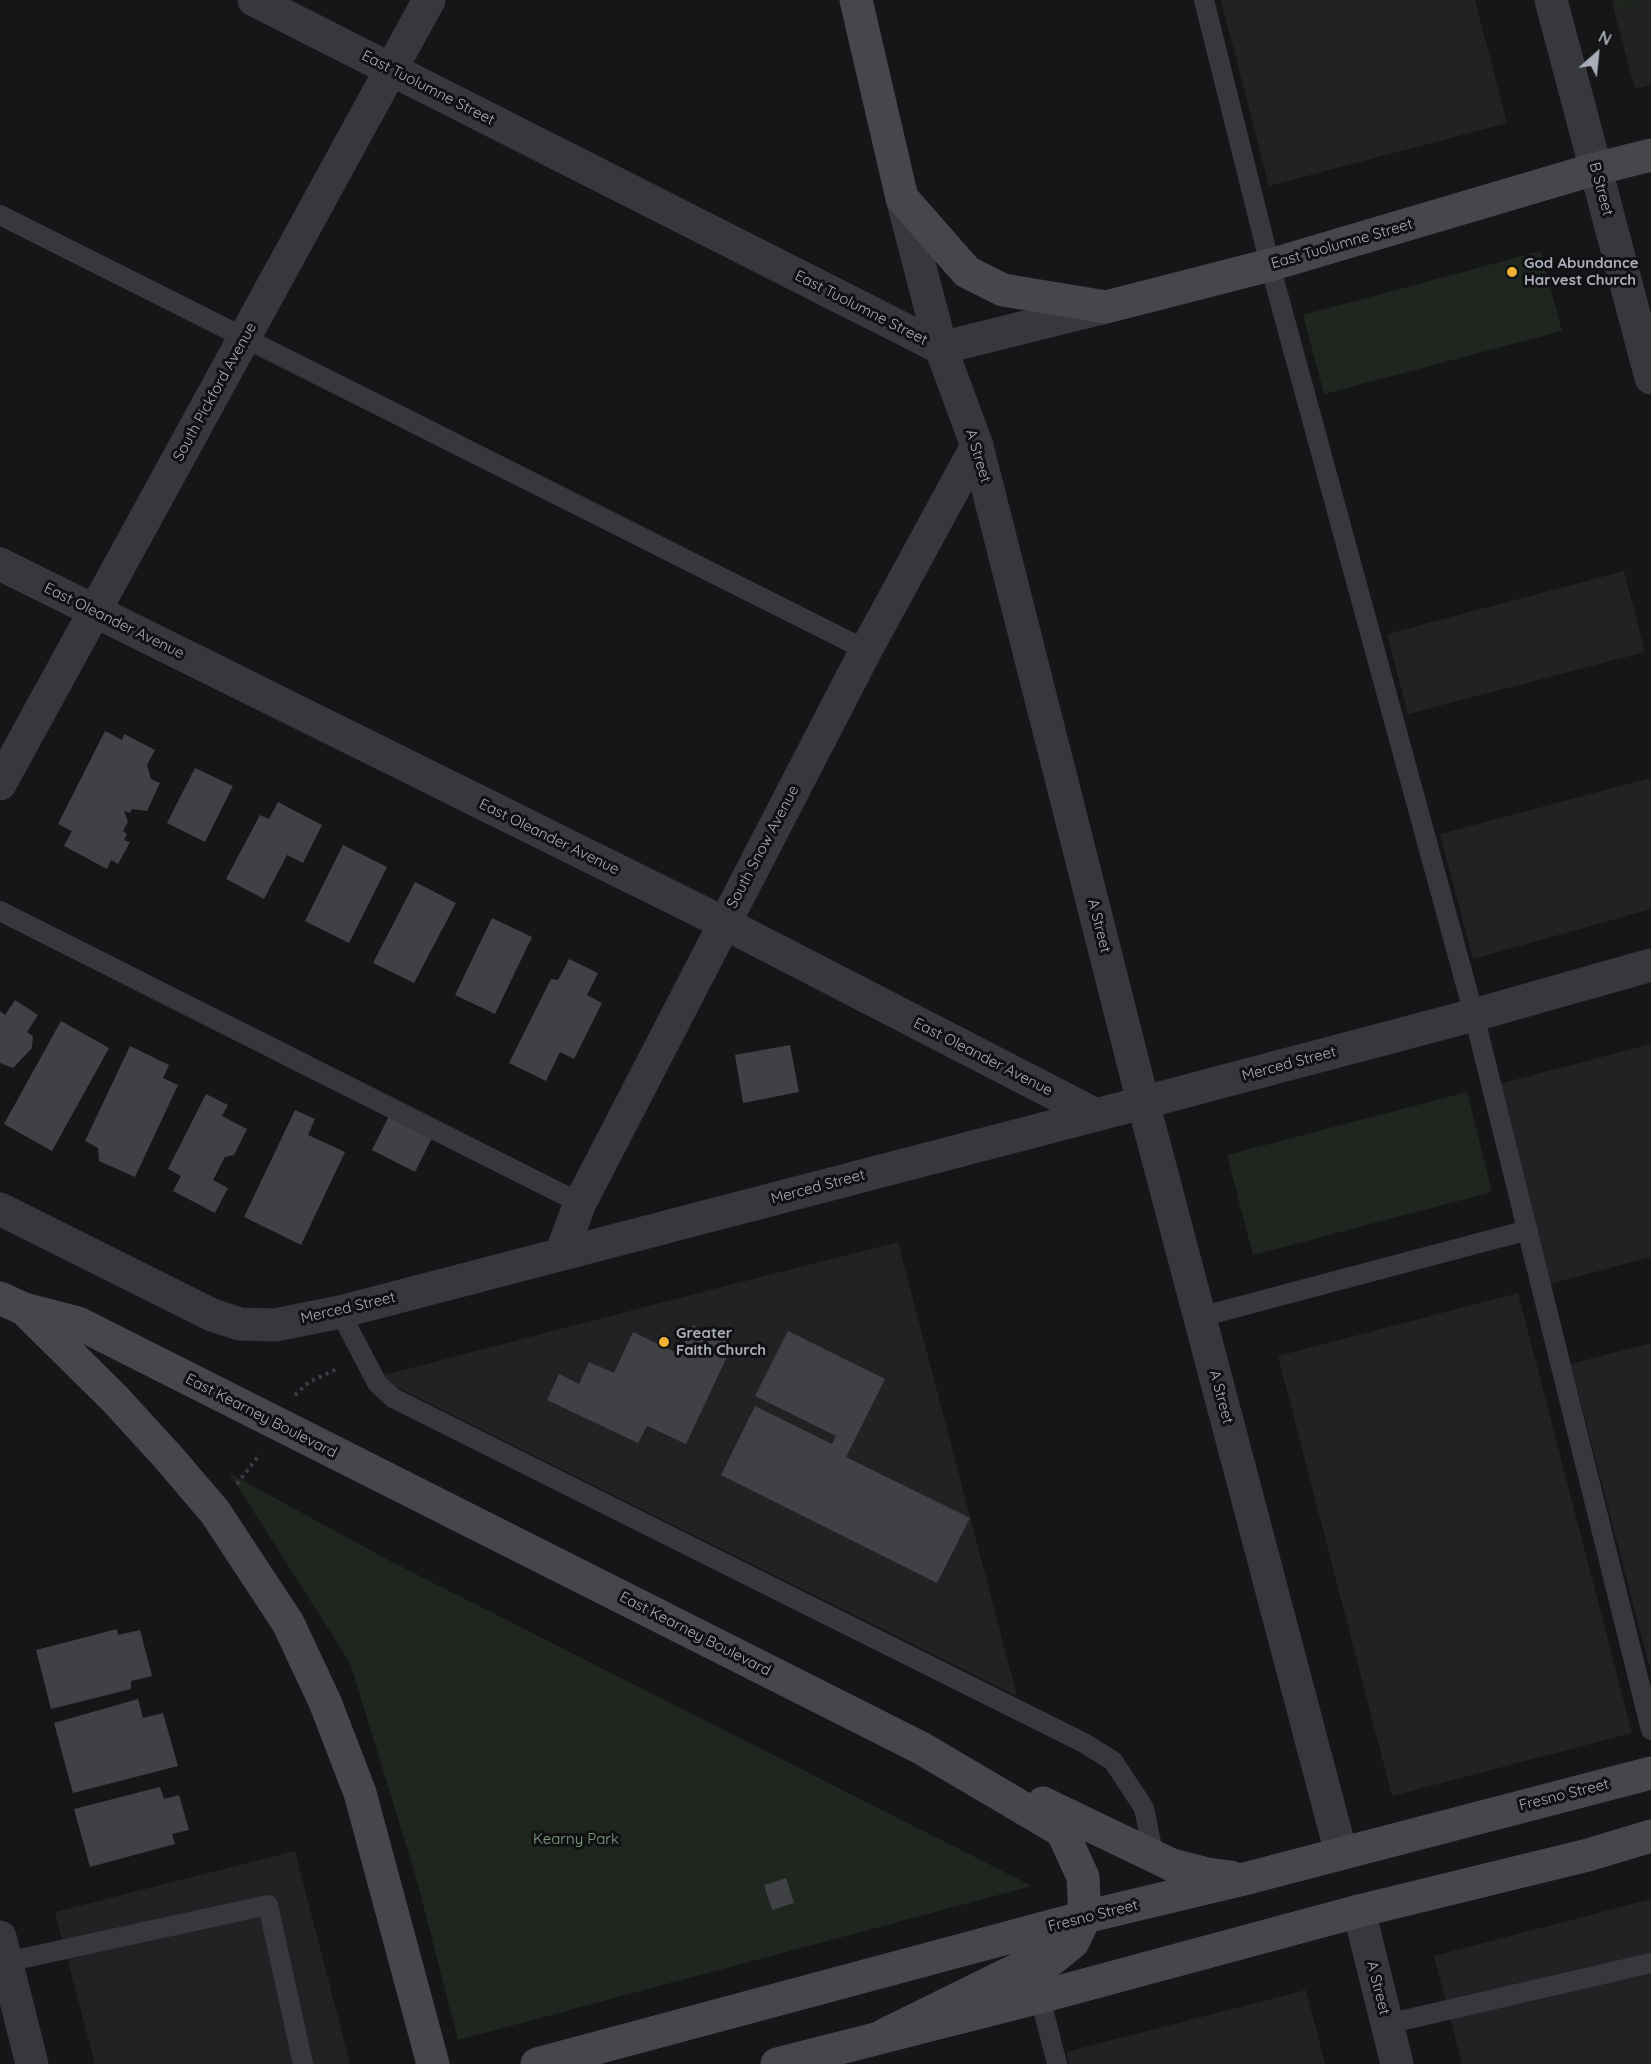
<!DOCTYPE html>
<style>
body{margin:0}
#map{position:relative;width:1651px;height:2064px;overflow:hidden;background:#161618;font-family:Quicksand,sans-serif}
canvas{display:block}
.north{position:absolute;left:1567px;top:24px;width:60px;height:60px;-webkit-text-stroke:4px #111113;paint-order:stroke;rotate:27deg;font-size:16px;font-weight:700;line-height:24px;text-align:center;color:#a8adb8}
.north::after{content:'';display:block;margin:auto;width:21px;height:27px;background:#a8adb8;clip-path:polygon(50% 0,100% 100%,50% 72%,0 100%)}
</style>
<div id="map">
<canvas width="1651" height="2064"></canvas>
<div class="north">N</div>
</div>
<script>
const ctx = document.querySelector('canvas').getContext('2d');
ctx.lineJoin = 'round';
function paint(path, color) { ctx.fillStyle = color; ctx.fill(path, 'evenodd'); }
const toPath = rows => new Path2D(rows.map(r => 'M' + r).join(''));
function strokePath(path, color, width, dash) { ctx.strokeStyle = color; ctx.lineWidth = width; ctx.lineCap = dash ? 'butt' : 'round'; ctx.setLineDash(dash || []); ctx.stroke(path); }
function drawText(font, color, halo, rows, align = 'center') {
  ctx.font = font + ' Quicksand,sans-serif'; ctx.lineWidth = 6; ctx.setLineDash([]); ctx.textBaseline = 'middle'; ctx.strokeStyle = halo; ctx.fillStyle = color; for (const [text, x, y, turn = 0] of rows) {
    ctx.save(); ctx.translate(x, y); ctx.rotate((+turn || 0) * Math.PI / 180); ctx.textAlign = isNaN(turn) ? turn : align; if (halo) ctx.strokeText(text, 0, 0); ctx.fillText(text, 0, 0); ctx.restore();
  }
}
const built = toPath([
 [1221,0,1475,0,1507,123,1269,186],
 [1651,0,1651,85,1635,89,1614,10],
 [1624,571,1645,652,1408,714,1387,634],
 [1651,778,1651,909,1473,959,1440,834],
 [1651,1044,1651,1257,1550,1284,1499,1084],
 [898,1242,1017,1696,376,1377,718,1288],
 [1518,1293,1632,1733,1392,1796,1278,1356],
 [1651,1343,1651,1673,1571,1364],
 [295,1851,350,2064,95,2064,55,1912],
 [1651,1899,1651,2064,1462,2064,1434,1956],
 [1306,1990,1325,2064,1069,2064,1066,2052]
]);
const green = toPath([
 [1612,0,1651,0,1614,10],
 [1541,251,1562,331,1324,394,1303,315],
 [1467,1092,1492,1192,1253,1255,1227,1155],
 [229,1473,394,1563,1032,1886,458,2040,416,1877,350,1663]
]);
const building = toPath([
 [105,731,122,740,124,734,155,750,147,765,151,779,160,783,147,811,132,809,130,813,124,811,128,822,123,831,127,834,124,840,130,842,118,864,111,860,107,869,64,846,72,831,58,824],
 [195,768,233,786,205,842,167,823],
 [278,802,322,825,303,863,287,855,264,899,226,879,260,815,269,819],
 [343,845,387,867,349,943,305,921],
 [415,882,456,903,414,983,373,963],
 [492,918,532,937,495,1014,455,995],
 [569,959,598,973,587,995,602,1003,574,1059,560,1052,546,1081,509,1063,551,979,558,980],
 [15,1000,38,1015,27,1032,33,1036,32,1048,13,1068,0,1063,0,1011,5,1015],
 [61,1021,109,1048,52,1151,4,1124],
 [790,1045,799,1092,743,1103,735,1055],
 [130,1046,169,1065,163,1078,178,1085,135,1177,99,1161,98,1148,85,1141],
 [206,1094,228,1105,222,1116,247,1129,234,1155,225,1157,213,1180,228,1188,215,1213,173,1191,181,1176,168,1169],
 [295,1110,315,1119,308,1135,345,1152,301,1245,244,1217],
 [390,1114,433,1136,415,1172,372,1150],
 [693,1325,733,1344,686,1444,647,1426,638,1443,547,1400,559,1374,579,1384,589,1362,614,1373,633,1332,679,1354],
 [788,1331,885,1379,846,1457,970,1518,937,1583,721,1475,755,1406,832,1444,836,1436,755,1396],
 [117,1629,118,1635,140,1630,152,1676,131,1681,131,1689,51,1709,36,1650],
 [138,1699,143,1718,163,1713,178,1766,73,1793,54,1723],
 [160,1787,164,1799,179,1795,189,1830,172,1834,175,1844,90,1867,74,1809],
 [786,1878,794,1903,772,1910,764,1885]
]);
const path = toPath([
 [295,1395,309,1382,339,1368],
 [237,1484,260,1454]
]);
const service = toPath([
 [1204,0,1270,265,1474,1015,1651,1730],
 [0,215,866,650],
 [0,911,580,1203],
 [340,1312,377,1383,393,1398,1084,1743,1113,1761,1144,1808,1154,1857],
 [1200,1317,1528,1230],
 [6,1962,268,1905,303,2064],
 [1040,1997,1057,2064],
 [1387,2024,1651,1963]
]);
const minor = toPath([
 [254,0,941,348],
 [0,564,724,923,1096,1115],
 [0,784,429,0],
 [0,1209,212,1315,240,1324,275,1325,340,1312,1096,1115,1474,1015,1651,965],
 [561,1254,580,1203,866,650,977,446],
 [1359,1911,1397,2064],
 [0,1937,32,2064]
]);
const tertiary = toPath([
 [1551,0,1651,378],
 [902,198,941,348,977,446,1143,1102,1341,1853],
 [941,348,1106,307]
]);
const secondary = toPath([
 [856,0,902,198,967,272,1003,290,1106,307,1270,265,1595,169,1651,155],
 [0,1298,24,1309,78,1323,921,1748,1062,1831,1083,1877,1085,1917,1073,1942,1051,1960,1018,1969,884,2035],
 [25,1310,116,1400,168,1457,215,1512,288,1623,325,1702,360,1793,433,2064],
 [1043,1803,1172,1865,1207,1874,1231,1877],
 [537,2064,1085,1917,1244,1879,1651,1773],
 [777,2064,1040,1997,1359,1911,1588,1855,1651,1836]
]);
const markers = [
 [1512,272,6,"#f2b134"],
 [664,1342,6,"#f2b134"]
];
const streetNames = [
 ["East Tuolumne Street",428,88,27],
 ["B Street",1601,189,75],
 ["East Tuolumne Street",1342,244,-16],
 ["East Tuolumne Street",861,308,27],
 ["South Pickford Avenue",215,392,-61],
 ["A Street",978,456,73],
 ["East Oleander Avenue",114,621,26],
 ["East Oleander Avenue",549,837,26],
 ["South Snow Avenue",763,847,-62],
 ["A Street",1099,926,76],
 ["East Oleander Avenue",983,1057,27],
 ["Merced Street",1289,1064,-15],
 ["Merced Street",818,1187,-15],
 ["Merced Street",348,1308,-13],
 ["A Street",1221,1397,75],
 ["East Kearney Boulevard",261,1416,27],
 ["East Kearney Boulevard",695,1634,27],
 ["Fresno Street",1564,1795,-14],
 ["Fresno Street",1093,1916,-14],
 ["A Street",1378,1988,76]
];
const poiNames = [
 ["God Abundance",1524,263],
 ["Harvest Church",1524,280],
 ["Greater",676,1333],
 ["Faith Church",676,1350]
];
const parkNames = [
 ["Kearny Park",576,1839]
];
paint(built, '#222225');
paint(green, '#1e261f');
paint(building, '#404145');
strokePath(path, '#3d3f44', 4, [3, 4.5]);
strokePath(service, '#37383d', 20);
strokePath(minor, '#37383d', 33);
strokePath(tertiary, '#37383d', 33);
strokePath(secondary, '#45474d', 33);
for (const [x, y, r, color] of markers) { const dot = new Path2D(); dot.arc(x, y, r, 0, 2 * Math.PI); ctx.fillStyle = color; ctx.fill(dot); strokePath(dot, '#111113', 2); }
drawText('15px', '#a8adb8', '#111113', streetNames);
drawText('bold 15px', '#a8adb8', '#111113', poiNames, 'left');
drawText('15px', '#7fa381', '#111113', parkNames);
</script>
